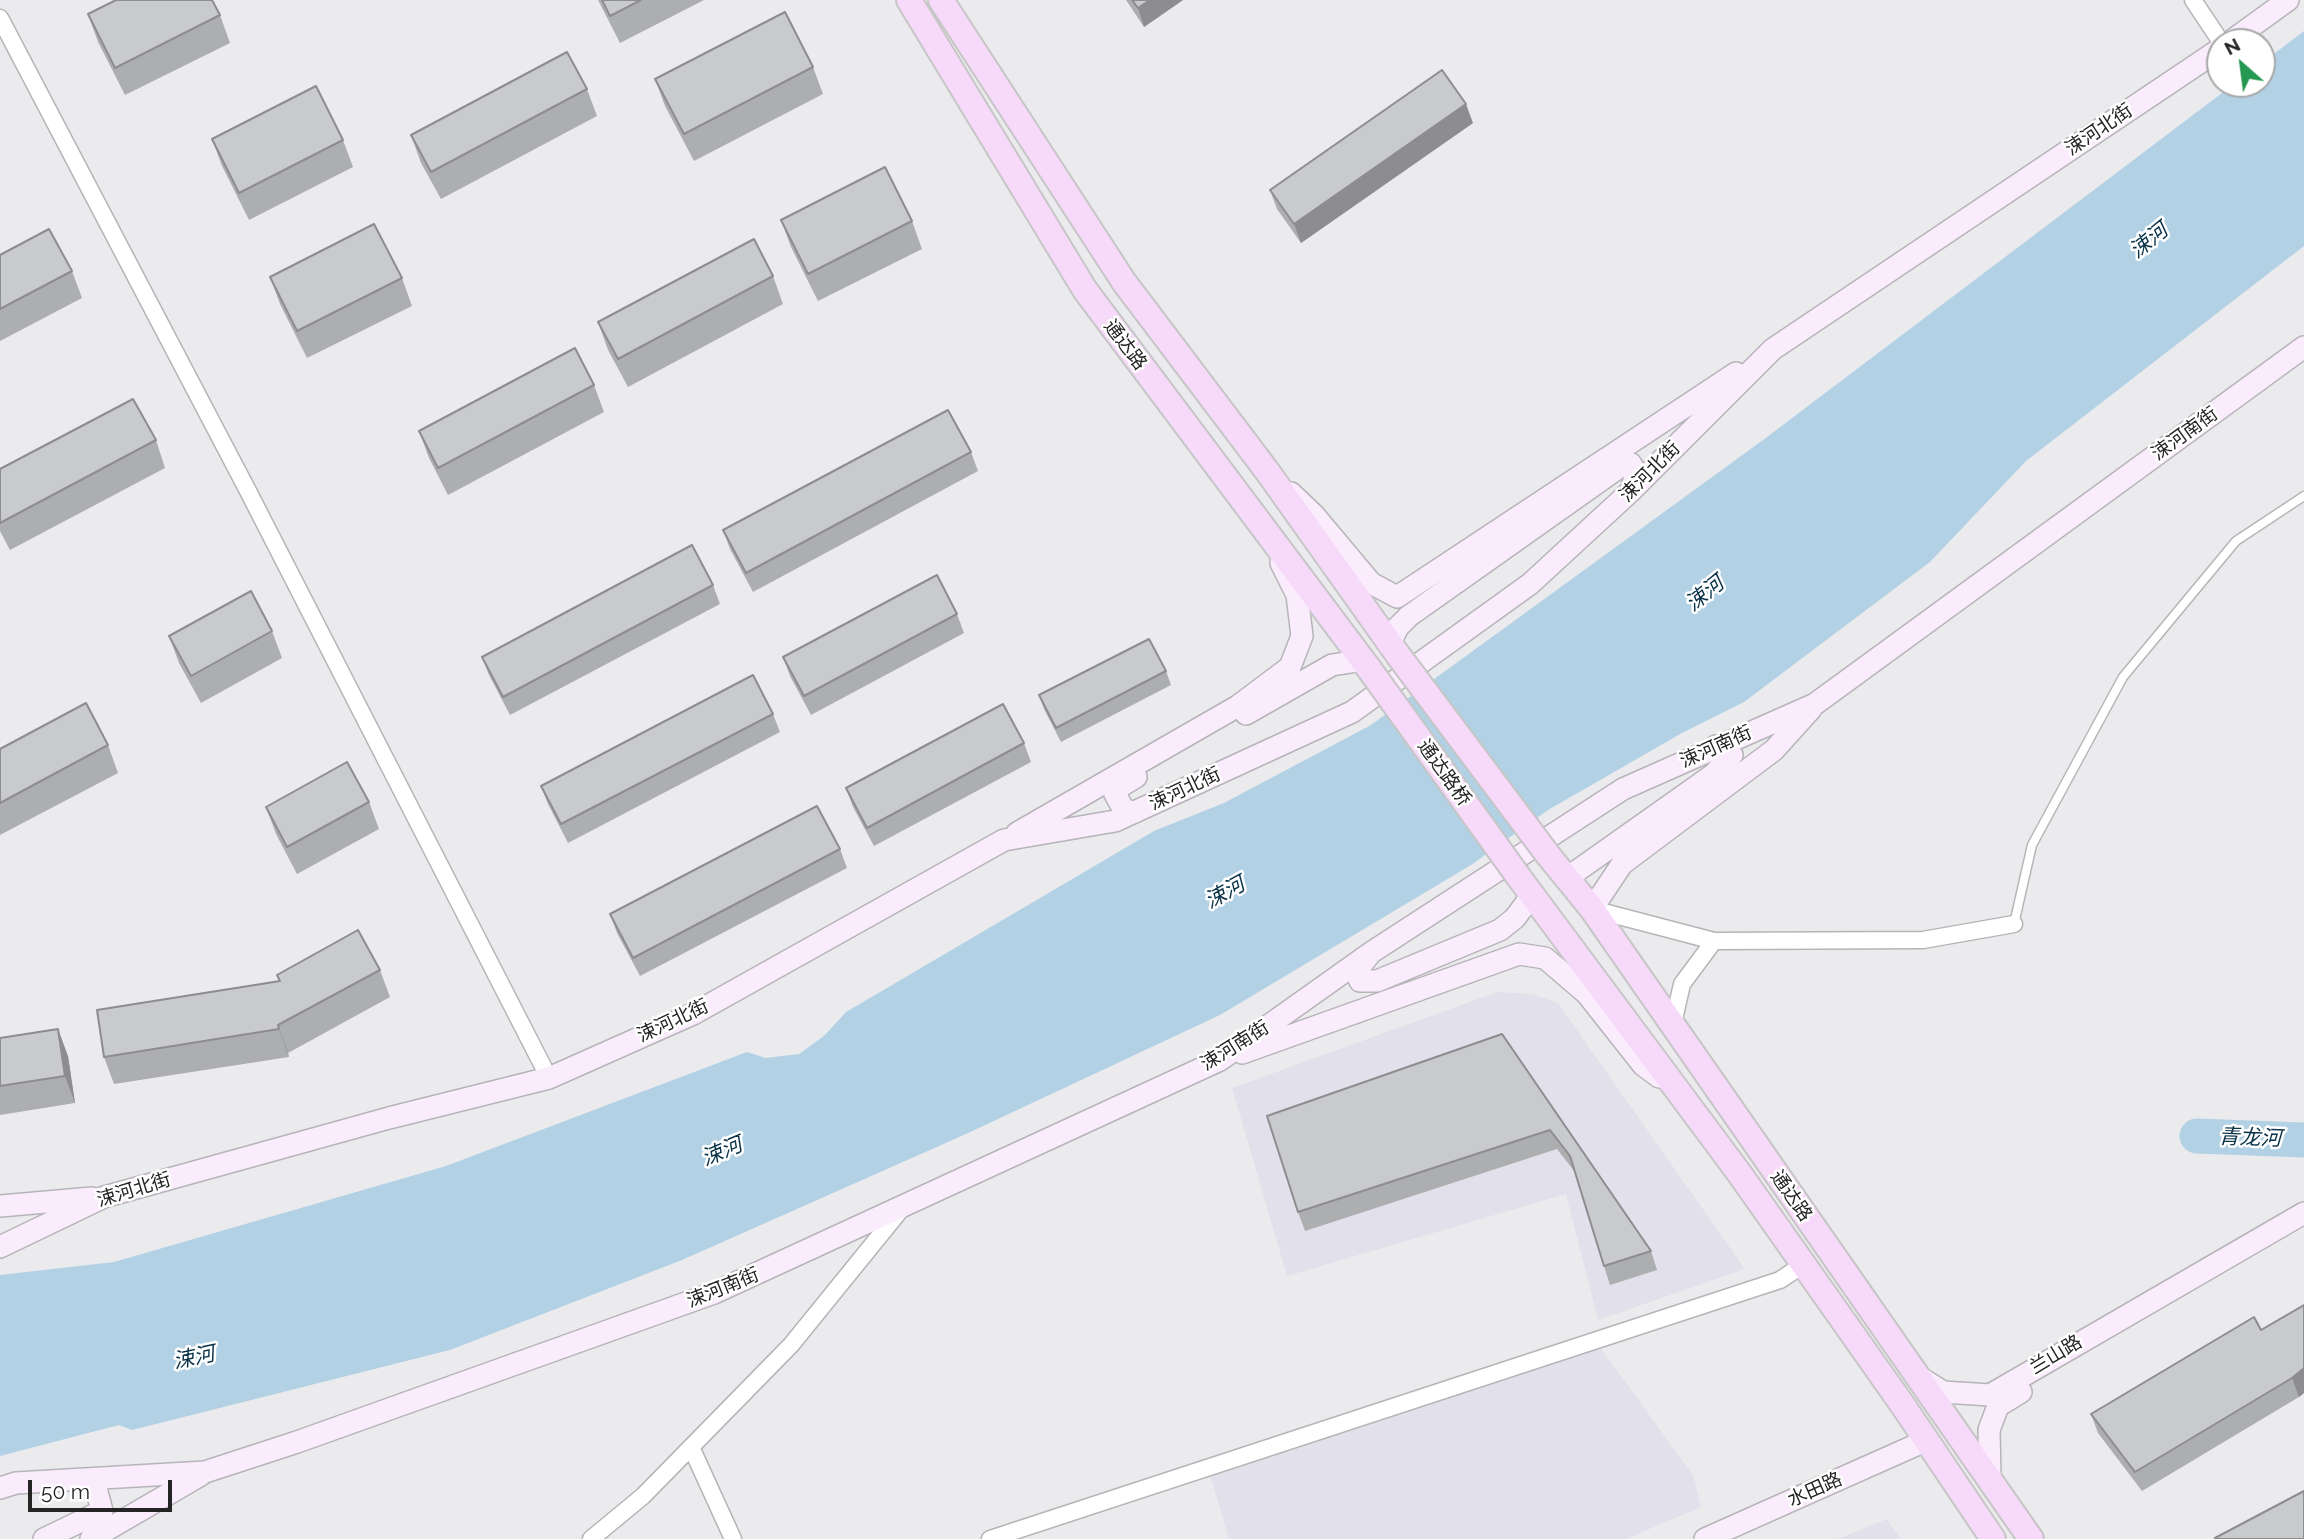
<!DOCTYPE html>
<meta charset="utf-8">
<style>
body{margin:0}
#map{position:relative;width:2304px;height:1539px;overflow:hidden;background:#ebebee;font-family:Raleway,sans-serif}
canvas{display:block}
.north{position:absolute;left:2206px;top:28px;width:70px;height:70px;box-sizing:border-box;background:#fff;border:2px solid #a7a7a8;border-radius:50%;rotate:332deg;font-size:19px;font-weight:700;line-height:28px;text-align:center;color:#242425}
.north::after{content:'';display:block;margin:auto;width:24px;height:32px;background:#249751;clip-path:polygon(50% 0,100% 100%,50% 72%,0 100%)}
.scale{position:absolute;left:28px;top:1480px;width:144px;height:32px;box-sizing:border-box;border:4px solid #242425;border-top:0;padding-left:9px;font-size:21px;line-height:24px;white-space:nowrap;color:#242425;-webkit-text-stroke:5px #fff;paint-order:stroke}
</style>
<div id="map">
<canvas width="2304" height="1539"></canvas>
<div class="north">N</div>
<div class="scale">50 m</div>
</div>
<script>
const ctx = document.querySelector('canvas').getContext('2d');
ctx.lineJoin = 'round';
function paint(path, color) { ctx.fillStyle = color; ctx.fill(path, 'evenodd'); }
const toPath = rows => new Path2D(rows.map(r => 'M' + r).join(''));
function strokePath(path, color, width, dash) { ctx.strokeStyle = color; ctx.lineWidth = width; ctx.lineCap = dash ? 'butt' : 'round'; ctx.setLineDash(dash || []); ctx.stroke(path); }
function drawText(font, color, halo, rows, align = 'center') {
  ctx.font = font + ' Raleway,"Noto Sans SC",sans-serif'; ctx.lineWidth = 5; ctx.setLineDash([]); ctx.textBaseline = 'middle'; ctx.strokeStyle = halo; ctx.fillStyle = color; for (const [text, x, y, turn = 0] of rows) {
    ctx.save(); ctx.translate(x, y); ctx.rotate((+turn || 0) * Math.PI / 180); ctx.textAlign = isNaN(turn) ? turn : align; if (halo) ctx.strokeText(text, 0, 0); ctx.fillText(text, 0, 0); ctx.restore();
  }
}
const built = toPath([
 [1497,992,1532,994,1558,1003,1745,1269,1598,1320,1566,1194,1287,1276,1232,1088],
 [1599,1346,1693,1475,1701,1507,1626,1539,1229,1539,1210,1475],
 [1887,1519,1901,1539,1837,1539]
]);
const water = toPath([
 [2304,31,2304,246,2026,461,1930,562,1744,702,1682,733,1548,810,1471,865,1220,1015,966,1134,682,1260,450,1350,132,1430,119,1425,0,1456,0,1275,114,1262,446,1166,747,1052,766,1058,799,1054,824,1036,846,1012,1154,831,1224,803,1371,725,1763,440,2234,84,2262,84,2262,63]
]);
const river = toPath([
 [2197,1136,2304,1140]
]);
const lane = toPath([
 [2014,924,2032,845,2123,677,2236,541,2304,496]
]);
const street = toPath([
 [2193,0,2221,42],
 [0,18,248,491,549,1078],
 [1592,909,1714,941,1923,940,2014,924],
 [1673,1024,1682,984,1714,941],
 [691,1447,733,1539],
 [591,1539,643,1496,791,1345,903,1207],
 [990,1539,1780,1280,1804,1264]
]);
const secondary = toPath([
 [2230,42,2288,0],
 [1291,493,1314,515,1371,583,1397,597,1736,373],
 [1389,645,1398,627,1409,616,1621,466,1631,464,1636,473,1631,491],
 [1246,714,1332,665,1364,660],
 [1135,812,1124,810,1115,794,1121,786,1136,777],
 [1017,833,1238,706,1290,667,1302,636,1297,595,1281,563],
 [1567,878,1714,774,1732,755,1716,746],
 [1592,909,1622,864,1774,750,1811,709],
 [1369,955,1356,972,1360,981,1377,981,1500,930,1515,918,1532,895],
 [1242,1053,1519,954,1545,958,1587,994,1643,1065,1659,1077],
 [0,1206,92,1198],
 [0,1247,104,1197,389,1118,549,1078,693,1014,1004,840,1115,821,1352,712,1530,584,1631,491,1773,349,2220,49],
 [1919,1377,1943,1392,1990,1395,2304,1213],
 [1990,1478,1989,1430,1998,1406,2021,1392],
 [0,1488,16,1483,205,1472,297,1442,714,1293,1220,1060,1372,952,1623,789,1815,704,2304,347],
 [44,1539,102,1511,94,1480],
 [91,1539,201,1475],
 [1705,1539,1925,1441]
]);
const primary = toPath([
 [909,0,1085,290,1370,670],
 [941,0,1124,282,1267,471,1398,655],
 [1548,855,1592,909,2031,1539],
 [1518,876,1739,1173,1904,1407,1993,1539]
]);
const primaryBridge = toPath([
 [1398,655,1548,855],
 [1370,670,1518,876]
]);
const wall = toPath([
 [598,0,704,0,620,43],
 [1126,0,1183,0,1144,27],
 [88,14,220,15,230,43,125,95,98,42],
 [813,67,823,94,694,161,665,106,655,79],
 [587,89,597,116,441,199,421,163,411,135],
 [1473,123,1301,243,1277,209,1270,190],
 [212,139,343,140,353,167,249,220,222,166],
 [781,220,912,221,922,249,818,301,791,247],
 [0,255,72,271,82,298,0,341],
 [773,276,783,304,628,387,608,350,598,322],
 [270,277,402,278,412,306,307,358,280,304],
 [594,385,604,412,448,495,429,458,419,431],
 [156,440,165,468,10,550,0,531,0,469],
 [971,452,978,471,753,592,730,549,723,530],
 [713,585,720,604,510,715,489,675,482,657],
 [957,614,964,633,811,715,790,676,783,657],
 [272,631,282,658,201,703,179,663,169,636],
 [1166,671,1171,685,1061,742,1044,709,1039,695],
 [773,714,780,732,568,843,548,804,541,786],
 [1024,743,1031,762,874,846,853,807,846,788],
 [108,745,118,773,0,835,0,749],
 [369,802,379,829,297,874,276,834,266,807],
 [840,849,847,868,640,976,617,933,610,914],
 [380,970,390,997,288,1053,289,1057,114,1084,104,1057,279,981,277,975],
 [1502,1034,1651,1251,1657,1270,1610,1285,1604,1266,1575,1172,1557,1149,1305,1231,1298,1212],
 [0,1038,68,1056,75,1103,0,1115],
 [2304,1305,2304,1393,2299,1397,2142,1491,2098,1433,2091,1414,2261,1330]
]);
const shadedWall = toPath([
 [1150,0,1183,0,1144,27,1138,8],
 [1466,104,1473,123,1301,243,1294,224],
 [278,1025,288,1053,289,1057,279,1029],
 [58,1029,68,1056,75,1103,65,1076],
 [2304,1368,2304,1393,2299,1397,2292,1378]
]);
const building = toPath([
 [116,0,212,0,220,15,115,68,88,14,116,0],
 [602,0,641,0,610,16,602,0],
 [1132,0,1150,0,1138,8,1132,0],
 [785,12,813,67,684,134,655,79,785,12],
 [567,52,587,89,431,172,411,135,567,52],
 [1442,70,1466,104,1294,224,1270,190,1442,70],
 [316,86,343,140,239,193,212,139,316,86],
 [885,167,912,221,808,274,781,220,885,167],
 [374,224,402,278,297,331,270,277,374,224],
 [49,229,72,271,0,309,0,255,49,229],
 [754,239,773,276,618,359,598,322,754,239],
 [575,348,594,385,438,468,419,431,575,348],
 [133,399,156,440,0,523,0,469,133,399],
 [948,410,971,452,746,573,723,530,948,410],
 [692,545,713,585,503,697,482,657,692,545],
 [937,575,957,614,804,696,783,657,937,575],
 [251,591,272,631,191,676,169,636,251,591],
 [1149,639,1166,671,1056,728,1039,695,1149,639],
 [753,675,773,714,561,824,541,786,753,675],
 [86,703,108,745,0,803,0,749,86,703],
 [1003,704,1024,743,867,828,846,788,1003,704],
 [347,762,369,802,287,847,266,807,347,762],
 [817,806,840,849,633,958,610,914,817,806],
 [358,930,380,970,278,1025,279,1029,104,1057,97,1010,280,981,277,975,358,930],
 [58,1029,65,1076,0,1086,0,1038,58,1029],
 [1502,1034,1651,1251,1604,1266,1570,1156,1550,1130,1298,1212,1267,1116,1502,1034],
 [2304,1305,2304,1368,2292,1378,2135,1472,2091,1414,2254,1317,2261,1330,2304,1305],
 [2304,1491,2304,1539,2215,1539,2215,1538,2304,1491]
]);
const streetNames = [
 ["涑河北街",2099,130,-34],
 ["通达路",1125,345,53],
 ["涑河南街",2185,434,-36],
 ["涑河北街",1650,472,-45],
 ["涑河南街",1716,747,-24],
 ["通达路桥",1444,773,54],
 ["涑河北街",1185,789,-25],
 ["涑河北街",673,1021,-25],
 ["涑河南街",1235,1046,-32],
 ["涑河北街",134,1190,-17],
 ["通达路",1791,1196,55],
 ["涑河南街",723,1288,-22],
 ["兰山路",2056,1355,-31],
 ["水田路",1815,1490,-24]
];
const waterNames = [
 ["涑河",2149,241,-39],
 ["涑河",1705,594,-39],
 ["涑河",1225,893,-29],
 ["青龙河",2250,1138,2],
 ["涑河",722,1152,-23],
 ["涑河",194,1358,-12]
];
paint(built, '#e2e0eb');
paint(water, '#b2d1e5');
strokePath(river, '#b2d1e5', 35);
strokePath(lane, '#b5b5b8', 11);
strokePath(street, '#b5b5b8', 19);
strokePath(secondary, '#b5b5b8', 24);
strokePath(primary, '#c6c6c6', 28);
strokePath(lane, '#fff', 8);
strokePath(street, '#fff', 16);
strokePath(secondary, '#fbecfd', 21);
strokePath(primary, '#f7d9fa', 24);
strokePath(primaryBridge, '#c6c6c6', 28, []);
strokePath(primaryBridge, '#f7d9fa', 24);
paint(wall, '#adaeb0');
paint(shadedWall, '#8d8d90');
paint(building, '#c9cacd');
strokePath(building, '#8d8d90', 2);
drawText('19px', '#242425', '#fff', streetNames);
drawText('italic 21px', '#093248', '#fff', waterNames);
</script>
